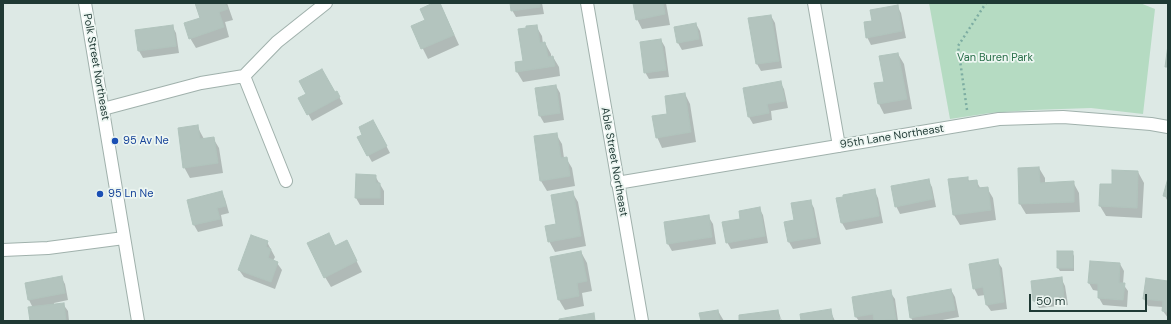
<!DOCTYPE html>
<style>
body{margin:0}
#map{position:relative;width:1171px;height:324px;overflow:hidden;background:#dde9e5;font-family:"DM Sans",sans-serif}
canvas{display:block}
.frame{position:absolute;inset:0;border:4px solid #1f3934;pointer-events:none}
.scale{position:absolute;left:1029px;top:294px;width:118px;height:18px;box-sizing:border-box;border:2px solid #1f3934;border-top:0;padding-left:5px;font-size:12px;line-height:14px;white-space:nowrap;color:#1f3934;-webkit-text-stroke:3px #edf6f2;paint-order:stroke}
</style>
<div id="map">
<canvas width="1171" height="324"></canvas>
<div class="frame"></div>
<div class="scale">50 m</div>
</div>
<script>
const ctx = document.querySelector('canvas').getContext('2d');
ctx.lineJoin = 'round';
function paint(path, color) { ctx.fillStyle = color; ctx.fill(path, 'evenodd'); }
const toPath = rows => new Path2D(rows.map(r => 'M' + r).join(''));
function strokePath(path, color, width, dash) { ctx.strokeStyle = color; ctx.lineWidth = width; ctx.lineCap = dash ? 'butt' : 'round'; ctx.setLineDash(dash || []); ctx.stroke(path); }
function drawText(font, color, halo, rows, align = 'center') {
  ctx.font = font + ' "DM Sans",sans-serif'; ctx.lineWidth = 3.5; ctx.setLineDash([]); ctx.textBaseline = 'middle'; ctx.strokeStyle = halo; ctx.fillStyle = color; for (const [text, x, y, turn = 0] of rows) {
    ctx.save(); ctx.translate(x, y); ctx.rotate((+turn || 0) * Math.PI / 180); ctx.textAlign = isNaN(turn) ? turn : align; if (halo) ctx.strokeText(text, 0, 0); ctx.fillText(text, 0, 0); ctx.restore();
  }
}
const green = toPath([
 [929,3,1140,3,1155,9,1143,114,1091,108,1032,110,990,113,950,119]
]);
const shadow = toPath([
 [196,3,227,3,233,20,225,22,229,37,196,48,190,38,201,19],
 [435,3,439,3,444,12,459,45,428,59,412,27,426,21],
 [511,3,542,3,544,14,516,17,512,10],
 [634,3,666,3,670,25,642,29,637,19],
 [897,6,901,13,906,38,871,45,867,37,873,22],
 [771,16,775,23,782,68,761,71,757,64,750,19],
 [696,24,700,31,703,46,682,50,678,43,675,28],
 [172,26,176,33,179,53,143,58,139,51],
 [536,26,542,36,543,44,545,43,551,54,551,57,553,57,559,67,560,76,523,82,517,72,524,62],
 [661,40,665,47,669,77,649,79,645,72],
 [898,54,904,64,912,109,884,114,879,104],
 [780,82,784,89,788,108,771,111,772,120,753,124,749,117],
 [556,86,560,93,564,120,544,123,540,116],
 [337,93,343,104,312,121,300,98],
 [685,94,690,104,696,142,662,148,657,137],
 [197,126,204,139,213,138,219,148,223,173,190,178,184,167],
 [377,128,390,153,372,162,368,155,364,135],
 [556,134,562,144,564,158,566,158,572,168,575,186,547,191,541,181],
 [1039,168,1045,178,1045,184,1073,182,1079,193,1080,212,1026,214,1020,204],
 [1138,172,1144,183,1142,218,1106,216,1100,206],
 [375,176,384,191,384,205,360,205,356,198],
 [967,178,970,182,976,181,981,189,987,188,993,198,996,220,960,225,954,215],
 [928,180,932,187,936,207,900,214,896,206],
 [1168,182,1168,202,1165,196],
 [874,190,878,198,883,223,846,230,842,223,837,199],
 [221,192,225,199,229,213,221,215,223,226,198,232,194,225,188,200],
 [572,192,578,202,586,246,555,252,549,241],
 [810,201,814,208,821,244,793,249,789,242,795,221],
 [759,208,763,215,768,243,731,249,727,242,742,220],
 [708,216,713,224,716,244,672,251,668,244],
 [267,242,275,257,273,261,277,263,282,270,275,289,244,277,239,270],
 [347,242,362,272,331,287,325,277,335,247],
 [581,252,587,263,592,291,582,293,584,306,565,310,559,300],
 [1072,252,1074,256,1074,271,1060,271,1058,268],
 [997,261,1002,268,1007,309,991,311,986,304,985,295,978,296,974,288],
 [1120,264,1124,271,1123,284,1128,291,1127,307,1103,305,1099,298,1099,291,1093,290,1089,283],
 [61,277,65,284,68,300,54,303,54,305,63,304,68,311,69,321,31,321,33,308,29,300,26,283],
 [1061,278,1065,286,1068,305,1039,308,1034,301,1032,282],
 [1168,282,1168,318,1163,311,1163,307,1148,306,1144,299],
 [951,290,955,297,959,317,937,321,913,321,911,318],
 [890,292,895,299,898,321,859,321,856,317,853,298],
 [830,310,835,321,802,321],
 [718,311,724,321,702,321],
 [778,311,782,321,781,321,780,317,778,317,779,321,740,321]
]);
const building = toPath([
 [195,3,225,3,228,9,219,12,224,27,189,39,184,23,200,18,195,3],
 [433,3,440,3,454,35,421,49,411,26,425,20,420,9,433,3],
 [510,3,540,3,540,7,511,11,510,3],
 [633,3,663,3,665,14,636,20,633,3],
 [898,5,902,31,866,38,864,22,872,21,870,10,898,5],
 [771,15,779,61,756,64,748,18,771,15],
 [696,23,699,39,677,43,674,27,696,23],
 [173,25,176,46,138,51,135,30,173,25],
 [537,25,540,43,545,42,548,57,553,56,555,66,516,72,515,62,523,61,518,29,526,28,526,26,537,25],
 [661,39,666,70,644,73,640,42,661,39],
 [1168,45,1168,67,1165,67,1168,45],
 [898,53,907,99,878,104,874,83,884,82,879,56,898,53],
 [322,69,335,92,337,91,340,97,307,115,298,98,306,94,299,81,322,69],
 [781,81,785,101,767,104,769,113,748,117,743,88,781,81],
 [556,85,560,113,539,116,535,88,556,85],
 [685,93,691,132,656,138,652,116,667,114,665,96,685,93],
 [373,120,387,146,367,156,357,137,362,135,359,127,373,120],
 [198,125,200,139,214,137,218,163,183,168,178,128,198,125],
 [557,133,561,158,567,157,570,176,540,181,534,136,557,133],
 [1039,167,1040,183,1074,181,1074,202,1019,204,1018,168,1039,167],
 [1112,170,1138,171,1137,208,1099,206,1100,184,1112,184,1112,170],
 [356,174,376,175,376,183,380,183,380,198,355,198,356,174],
 [968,177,968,181,977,180,978,188,988,187,991,210,953,215,948,179,968,177],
 [1168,178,1168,197,1163,196,1168,178],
 [929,179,933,199,895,207,891,186,929,179],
 [875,189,879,216,841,223,836,198,843,197,843,195,875,189],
 [222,191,226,206,217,208,220,219,193,225,187,200,222,191],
 [573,191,581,236,548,242,545,226,556,224,551,195,573,191],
 [811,200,817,237,788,242,784,222,794,220,791,203,811,200],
 [760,207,765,236,726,243,722,222,740,219,739,211,760,207],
 [709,215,712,237,667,244,664,222,709,215],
 [329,233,335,246,347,240,357,261,324,278,307,243,329,233],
 [251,235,268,241,266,247,271,249,268,258,278,262,271,282,238,270,251,235],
 [581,251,587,281,577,283,579,296,558,300,550,257,581,251],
 [1057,251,1073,251,1073,268,1057,268,1057,251],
 [998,259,1004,302,986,305,983,287,973,289,969,264,998,259],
 [1090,261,1120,263,1119,283,1125,283,1123,300,1098,298,1098,284,1088,283,1090,261],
 [62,276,65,293,28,300,25,283,62,276],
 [1062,277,1064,298,1033,301,1031,281,1062,277],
 [1146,278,1168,281,1168,312,1162,311,1163,301,1143,299,1146,278],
 [951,289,955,310,910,318,907,297,951,289],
 [891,290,896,320,874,321,873,314,855,317,852,297,891,290],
 [64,303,66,321,30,321,28,307,64,303],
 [831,309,833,321,801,321,800,314,831,309],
 [718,310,720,321,701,321,699,313,718,310],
 [778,310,780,321,739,321,739,315,778,310],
 [594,313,595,321,559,321,559,319,594,313]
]);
const path = toPath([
 [967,110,958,46,986,3]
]);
const minor = toPath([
 [85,3,138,321],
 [587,3,642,321],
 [814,3,839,146],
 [244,76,286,181],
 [103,109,201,83,244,76,277,42,326,3],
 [617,183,999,119,1063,117,1151,124,1168,127],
 [3,250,48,248,124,238]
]);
const markers = [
 [115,141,4,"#1a4fb4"],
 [100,194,4,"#1a4fb4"]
];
const parkNames = [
 ["Van Buren Park",995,58]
];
const streetNames = [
 ["Polk Street Northeast",96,67,80],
 ["95th Lane Northeast",892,137,-9],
 ["Able Street Northeast",614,162,80]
];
const transitNames = [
 ["95 Av Ne",123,141],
 ["95 Ln Ne",108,194]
];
paint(green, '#b5dbc2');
paint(shadow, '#0003');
paint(building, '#b3c4be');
strokePath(building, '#b0c3bc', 1);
strokePath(minor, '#a0b1ac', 14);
strokePath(path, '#7dada2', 2.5, [2, 3]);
strokePath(minor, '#fff', 12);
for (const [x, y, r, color] of markers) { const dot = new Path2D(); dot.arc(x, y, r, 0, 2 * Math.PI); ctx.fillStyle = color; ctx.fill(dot); strokePath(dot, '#edf6f2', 1.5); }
drawText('11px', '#296f49', '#edf6f2', parkNames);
drawText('11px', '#1f3934', '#edf6f2', streetNames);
drawText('11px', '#164399', '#edf6f2', transitNames, 'left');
</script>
